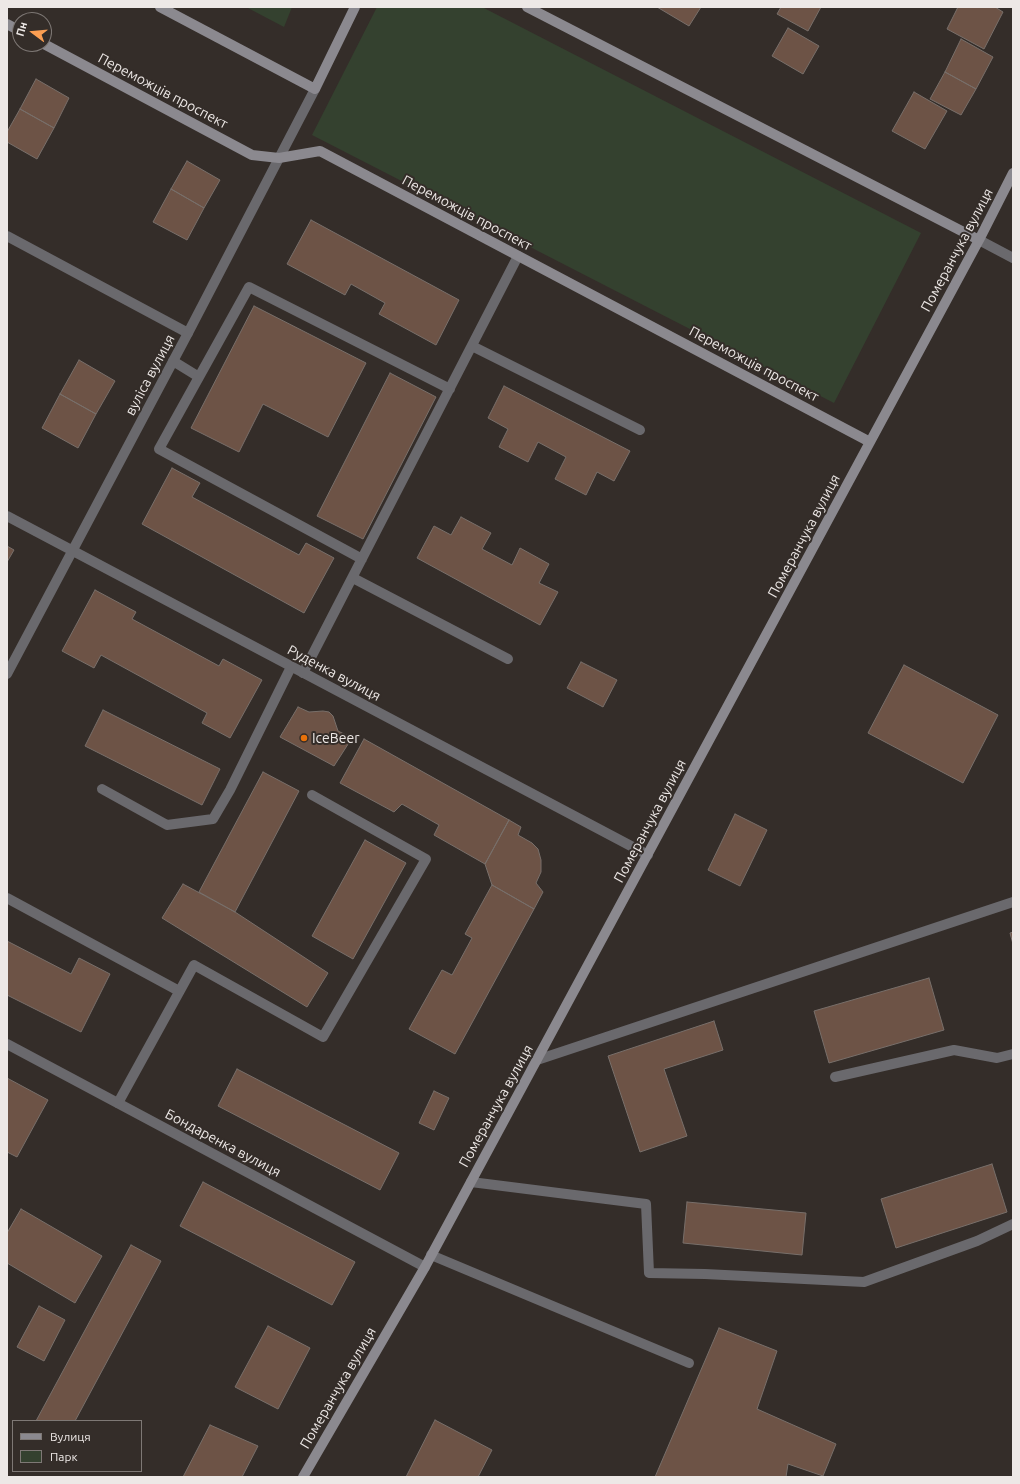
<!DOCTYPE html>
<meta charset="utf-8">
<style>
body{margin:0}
#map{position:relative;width:1020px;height:1484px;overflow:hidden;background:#342d29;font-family:Ubuntu,sans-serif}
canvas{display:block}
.frame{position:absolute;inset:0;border:8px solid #ede8e6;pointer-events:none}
.legend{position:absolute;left:12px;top:1420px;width:130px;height:52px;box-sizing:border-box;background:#342d29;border:1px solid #7e7875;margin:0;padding:5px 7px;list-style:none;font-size:12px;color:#ede8e6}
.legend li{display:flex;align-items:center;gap:8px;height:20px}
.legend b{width:20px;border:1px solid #7e7875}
.north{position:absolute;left:12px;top:12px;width:40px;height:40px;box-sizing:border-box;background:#342d29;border:1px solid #7e7875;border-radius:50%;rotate:286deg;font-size:11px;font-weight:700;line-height:16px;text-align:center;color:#ede8e6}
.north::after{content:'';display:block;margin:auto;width:14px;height:18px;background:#fb9e52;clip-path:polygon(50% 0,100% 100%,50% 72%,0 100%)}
</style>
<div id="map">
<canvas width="1020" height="1484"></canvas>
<div class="frame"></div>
<ul class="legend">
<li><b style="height:5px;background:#8b898f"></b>Вулиця</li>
<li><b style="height:11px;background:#34412f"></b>Парк</li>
</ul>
<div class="north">Пн</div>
</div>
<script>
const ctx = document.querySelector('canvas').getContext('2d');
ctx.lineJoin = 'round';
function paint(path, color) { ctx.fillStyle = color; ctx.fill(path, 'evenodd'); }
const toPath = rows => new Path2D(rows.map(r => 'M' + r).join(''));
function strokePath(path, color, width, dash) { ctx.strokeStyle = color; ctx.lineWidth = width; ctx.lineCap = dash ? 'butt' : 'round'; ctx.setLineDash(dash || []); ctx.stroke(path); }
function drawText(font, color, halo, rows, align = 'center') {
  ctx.font = font + ' Ubuntu,sans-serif'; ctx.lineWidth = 4; ctx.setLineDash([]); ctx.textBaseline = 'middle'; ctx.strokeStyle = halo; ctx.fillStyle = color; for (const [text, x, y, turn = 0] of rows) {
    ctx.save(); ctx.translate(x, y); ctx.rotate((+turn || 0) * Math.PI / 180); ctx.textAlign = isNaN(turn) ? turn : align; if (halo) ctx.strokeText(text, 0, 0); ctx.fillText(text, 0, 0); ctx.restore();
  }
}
const green = toPath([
 [246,7,292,7,284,27],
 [377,7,482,7,921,233,834,403,312,135]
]);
const building = toPath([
 [657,7,701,7,689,26,657,7],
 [781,7,821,7,808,31,777,14,781,7],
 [958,7,995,7,1003,12,984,49,947,29,958,7],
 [788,28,819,46,803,74,772,56,788,28],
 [961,39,993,57,976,89,945,72,961,39],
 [945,72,976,89,961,115,930,99,945,72],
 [36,79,69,98,54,128,20,109,36,79],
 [914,92,947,111,925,149,892,131,914,92],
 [20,109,54,128,37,159,7,142,7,132,20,109],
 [187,161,220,180,204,208,171,189,187,161],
 [171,189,204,208,187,240,153,222,171,189],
 [311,220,459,300,436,345,379,314,385,303,351,284,345,295,287,264,311,220],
 [254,306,366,363,328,437,263,404,239,452,191,428,254,306],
 [79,360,115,381,96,414,60,394,79,360],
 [390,373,436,397,363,539,317,516,390,373],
 [504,386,630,451,614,481,597,472,586,495,555,479,566,457,538,442,528,462,499,447,508,429,488,418,504,386],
 [60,394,96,414,78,448,42,428,60,394],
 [172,468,200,483,192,497,299,555,306,543,334,558,304,613,142,524,172,468],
 [461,517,491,533,482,549,512,565,520,548,549,564,539,583,558,592,540,625,417,558,434,526,451,535,461,517],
 [7,546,14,550,7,562,7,546],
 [95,590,136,612,132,619,219,666,223,659,262,680,230,738,202,723,207,713,101,655,94,668,62,651,95,590],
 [581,662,617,680,603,707,567,688,581,662],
 [904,665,998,715,963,783,868,733,904,665],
 [298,707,309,712,323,711,329,712,333,716,338,731,352,738,334,766,280,737,298,707],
 [103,710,220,769,202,805,85,746,103,710],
 [364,739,509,820,485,864,434,835,439,825,402,804,394,812,340,783,364,739],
 [263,772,299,791,235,912,199,892,263,772],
 [735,814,767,830,740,886,708,870,735,814],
 [509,820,521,827,518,835,532,843,538,849,541,860,541,872,536,883,543,892,534,909,492,885,485,864,509,820],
 [365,840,406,863,353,959,312,936,365,840],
 [183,884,235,912,328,973,307,1007,162,918,183,884],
 [492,885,534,909,455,1054,409,1029,442,970,452,975,472,938,465,934,492,885],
 [1013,932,1013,944,1010,933,1013,932],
 [7,941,71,974,79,958,110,974,81,1032,7,995,7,941],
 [929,978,944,1030,829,1063,814,1011,929,978],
 [714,1021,723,1050,664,1069,687,1136,640,1152,608,1056,714,1021],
 [237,1069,399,1153,380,1190,218,1106,237,1069],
 [7,1078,48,1100,17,1157,7,1152,7,1078],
 [434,1091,449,1098,434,1130,419,1123,434,1091],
 [992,1164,1007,1212,896,1248,881,1199,992,1164],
 [203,1182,355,1262,332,1305,180,1226,203,1182],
 [687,1202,806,1213,802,1255,683,1243,687,1202],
 [21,1209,102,1256,75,1303,7,1263,7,1233,21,1209],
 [131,1245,161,1261,75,1421,36,1421,131,1245],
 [39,1306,65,1320,44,1361,17,1347,39,1306],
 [268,1326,310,1348,278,1409,235,1387,268,1326],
 [719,1328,777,1351,757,1409,836,1444,823,1476,788,1464,786,1477,655,1477,719,1328],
 [435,1420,492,1450,478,1477,406,1477,435,1420],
 [210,1425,258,1446,242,1477,183,1477,210,1425]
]);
const lane = toPath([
 [7,236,188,333],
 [472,346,640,430],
 [173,361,199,377],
 [362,559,159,449,249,287,450,389],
 [353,578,508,659],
 [303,673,518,256],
 [102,789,167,825,213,819,230,790,291,667],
 [7,898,179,991],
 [537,1060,1013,902],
 [835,1077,954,1050,997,1058,1013,1054],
 [118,1103,194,965,323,1037,426,859,312,795],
 [471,1182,646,1204,649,1273,705,1274,864,1282,977,1241,1013,1224],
 [431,1255,689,1363]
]);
const street = toPath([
 [979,240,1013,258],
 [7,516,648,855],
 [7,674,188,333,315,89],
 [7,1044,425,1267]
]);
const secondary = toPath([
 [160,7,315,89,355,7],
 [527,7,979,240],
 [7,24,20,31],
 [44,44,252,155,279,158,320,151,870,442],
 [303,1477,425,1267,979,240,1013,173]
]);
const markers = [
 [304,738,4,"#e8710a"]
];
const streetNames = [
 ["Переможців проспект",163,91,28],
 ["Переможців проспект",467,213,28],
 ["Померанчука вулиця",957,250,-62],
 ["Переможців проспект",754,364,28],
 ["вуліса вулиця",150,375,-62],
 ["Померанчука вулиця",804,536,-62],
 ["Руденка вулиця",334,673,28],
 ["Померанчука вулиця",650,821,-62],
 ["Померанчука вулиця",496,1106,-61],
 ["Бондаренка вулиця",223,1143,28],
 ["Померанчука вулиця",338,1388,-60]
];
const poiNames = [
 ["IceBeer",312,738]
];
paint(green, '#34412f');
paint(building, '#6d5346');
strokePath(building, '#786f6a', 1);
strokePath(lane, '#6a696d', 10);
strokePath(street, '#6a696d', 10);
strokePath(secondary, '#8b898f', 10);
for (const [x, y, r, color] of markers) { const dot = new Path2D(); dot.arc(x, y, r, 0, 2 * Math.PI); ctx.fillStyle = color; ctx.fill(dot); strokePath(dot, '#342d29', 1.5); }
drawText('14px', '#ede8e6', '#342d29', streetNames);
drawText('14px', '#ede8e6', '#342d29', poiNames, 'left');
</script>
